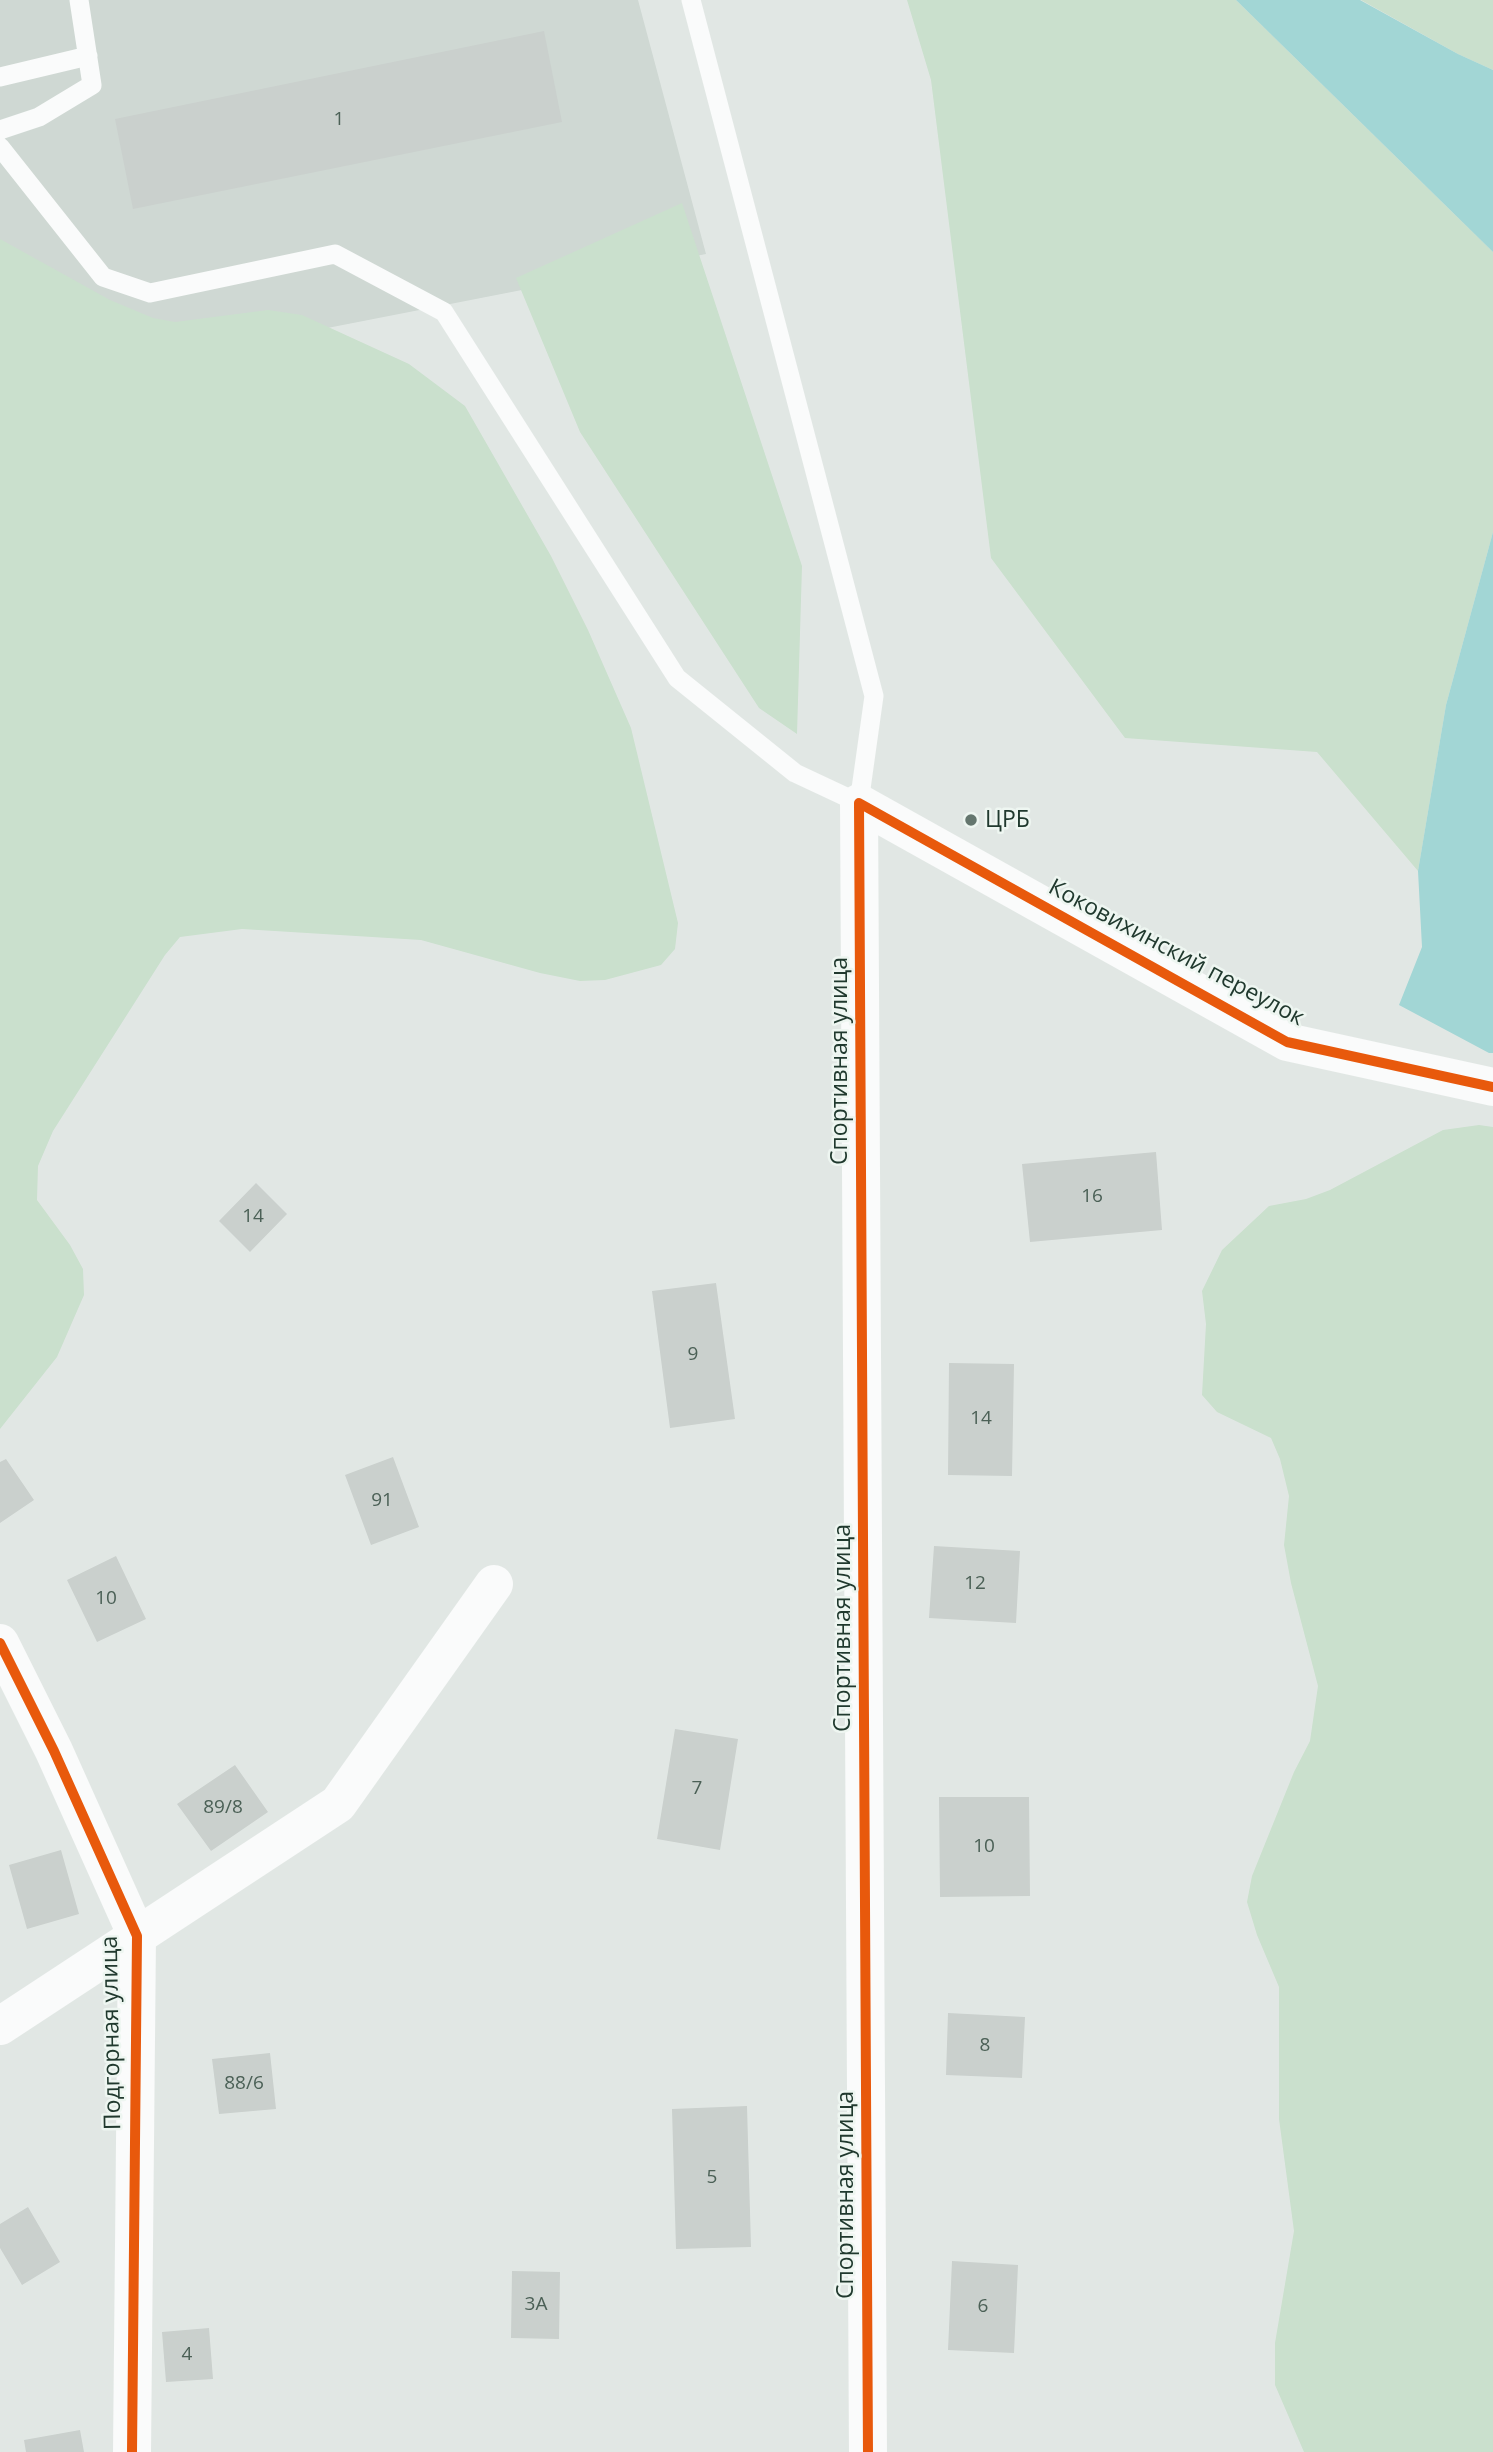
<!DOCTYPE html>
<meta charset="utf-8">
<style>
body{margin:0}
canvas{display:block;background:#e1e7e4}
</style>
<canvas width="1493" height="2452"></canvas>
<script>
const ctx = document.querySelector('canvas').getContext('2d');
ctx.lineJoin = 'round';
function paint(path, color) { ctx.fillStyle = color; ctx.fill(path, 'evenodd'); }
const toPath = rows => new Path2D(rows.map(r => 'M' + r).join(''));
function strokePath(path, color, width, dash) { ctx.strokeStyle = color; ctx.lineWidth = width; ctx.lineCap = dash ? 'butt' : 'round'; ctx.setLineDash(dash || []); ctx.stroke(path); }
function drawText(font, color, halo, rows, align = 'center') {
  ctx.font = font + ' "Open Sans",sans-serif'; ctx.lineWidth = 5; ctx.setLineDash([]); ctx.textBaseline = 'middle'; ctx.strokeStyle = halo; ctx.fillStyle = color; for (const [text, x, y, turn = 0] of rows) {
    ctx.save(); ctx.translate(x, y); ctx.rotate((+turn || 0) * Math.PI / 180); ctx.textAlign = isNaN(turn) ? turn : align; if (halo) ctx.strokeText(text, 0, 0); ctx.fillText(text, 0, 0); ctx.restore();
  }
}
const built = toPath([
 [0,0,638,0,706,254,0,392]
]);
const green = toPath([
 [907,0,1236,0,1493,252,1493,532,1446,705,1418,871,1317,752,1125,738,991,558,931,80],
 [1361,0,1493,0,1493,70,1458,54],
 [682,203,802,566,797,734,759,708,580,432,516,278],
 [0,239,110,300,153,318,175,322,268,310,302,315,409,364,465,406,551,556,588,630,631,728,678,923,675,949,661,965,605,980,580,981,540,973,421,940,242,929,180,937,165,955,53,1131,38,1166,37,1200,70,1245,83,1269,84,1295,57,1357,0,1429],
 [1479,1125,1493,1127,1493,2452,1304,2452,1275,2385,1275,2343,1294,2231,1279,2119,1279,1987,1257,1935,1247,1902,1252,1876,1294,1772,1310,1741,1318,1686,1291,1583,1284,1545,1289,1496,1280,1459,1271,1438,1217,1412,1202,1395,1206,1324,1202,1291,1222,1250,1269,1206,1306,1199,1330,1190,1443,1130]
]);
const water = toPath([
 [1236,0,1360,0,1458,54,1493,70,1493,252],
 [1493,532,1493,1053,1489,1053,1399,1005,1422,947,1418,871,1446,705]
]);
const building = toPath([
 [544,31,562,122,133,209,115,119],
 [1156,1152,1162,1230,1030,1242,1022,1164],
 [256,1183,287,1214,250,1252,219,1221],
 [716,1283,735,1419,670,1428,652,1291],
 [949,1363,1014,1364,1012,1476,948,1475],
 [393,1457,419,1527,371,1545,345,1475],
 [6,1459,34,1500,0,1523,0,1462],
 [934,1546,1020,1551,1016,1623,929,1618],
 [116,1556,146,1619,97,1642,67,1580],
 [675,1729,738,1739,720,1850,657,1839],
 [235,1765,268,1812,211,1851,177,1804],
 [939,1797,1029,1797,1030,1896,940,1897],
 [61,1850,79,1914,27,1929,9,1865],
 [948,2013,1025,2017,1022,2078,946,2075],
 [270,2053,276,2109,219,2114,212,2059],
 [747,2106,751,2247,676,2249,672,2109],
 [28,2207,60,2262,22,2285,0,2248,0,2224],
 [952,2261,1018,2265,1014,2353,948,2350],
 [512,2271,560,2272,559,2339,511,2338],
 [209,2328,213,2379,166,2382,162,2332],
 [80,2430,84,2452,26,2452,24,2440]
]);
const lane = toPath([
 [0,77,88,56],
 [0,130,39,117,92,85,79,0],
 [0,147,103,277,150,293,335,254,444,312,677,678,795,773,859,803,874,696,691,0]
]);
const street = toPath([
 [0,1643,54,1751,137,1936,132,2452],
 [0,2026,338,1804,494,1584],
 [868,2452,859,803,1287,1042,1493,1087]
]);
const cycleway = toPath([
 [0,1643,54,1751,137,1936,132,2452],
 [868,2452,859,803,1287,1042,1493,1087]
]);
const markers = [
 [971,820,7,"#64766e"]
];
const numberNames = [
 ["1",339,120],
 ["16",1092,1197],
 ["14",253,1217],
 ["9",693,1355],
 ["14",981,1419],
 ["91",382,1501],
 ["12",975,1584],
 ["10",106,1599],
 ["7",697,1789],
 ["89/8",223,1808],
 ["10",984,1847],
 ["8",985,2046],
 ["88/6",244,2084],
 ["5",712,2178],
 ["3А",536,2305],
 ["6",983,2307],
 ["4",187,2355]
];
const poiNames = [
 ["ЦРБ",985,820]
];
const streetNames = [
 ["Коковихинский переулок",1176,953,28],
 ["Спортивная улица",840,1061,-90],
 ["Спортивная улица",843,1628,-90],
 ["Подгорная улица",112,2033,-91],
 ["Спортивная улица",846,2195,-90]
];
paint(built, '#cfd8d3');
paint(green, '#cae0cd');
paint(water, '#a2d6d5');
paint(building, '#cad0cd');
strokePath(lane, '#fafbfb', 19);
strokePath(street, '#fafbfb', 38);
strokePath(cycleway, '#e8590c', 10);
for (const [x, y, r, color] of markers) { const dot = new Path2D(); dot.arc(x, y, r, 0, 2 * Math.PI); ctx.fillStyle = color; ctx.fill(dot); strokePath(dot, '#eef6f1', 2.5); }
drawText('19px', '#4b6056', null, numberNames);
drawText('23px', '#20392e', '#eef6f1', poiNames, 'left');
drawText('23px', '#20392e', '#eef6f1', streetNames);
</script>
